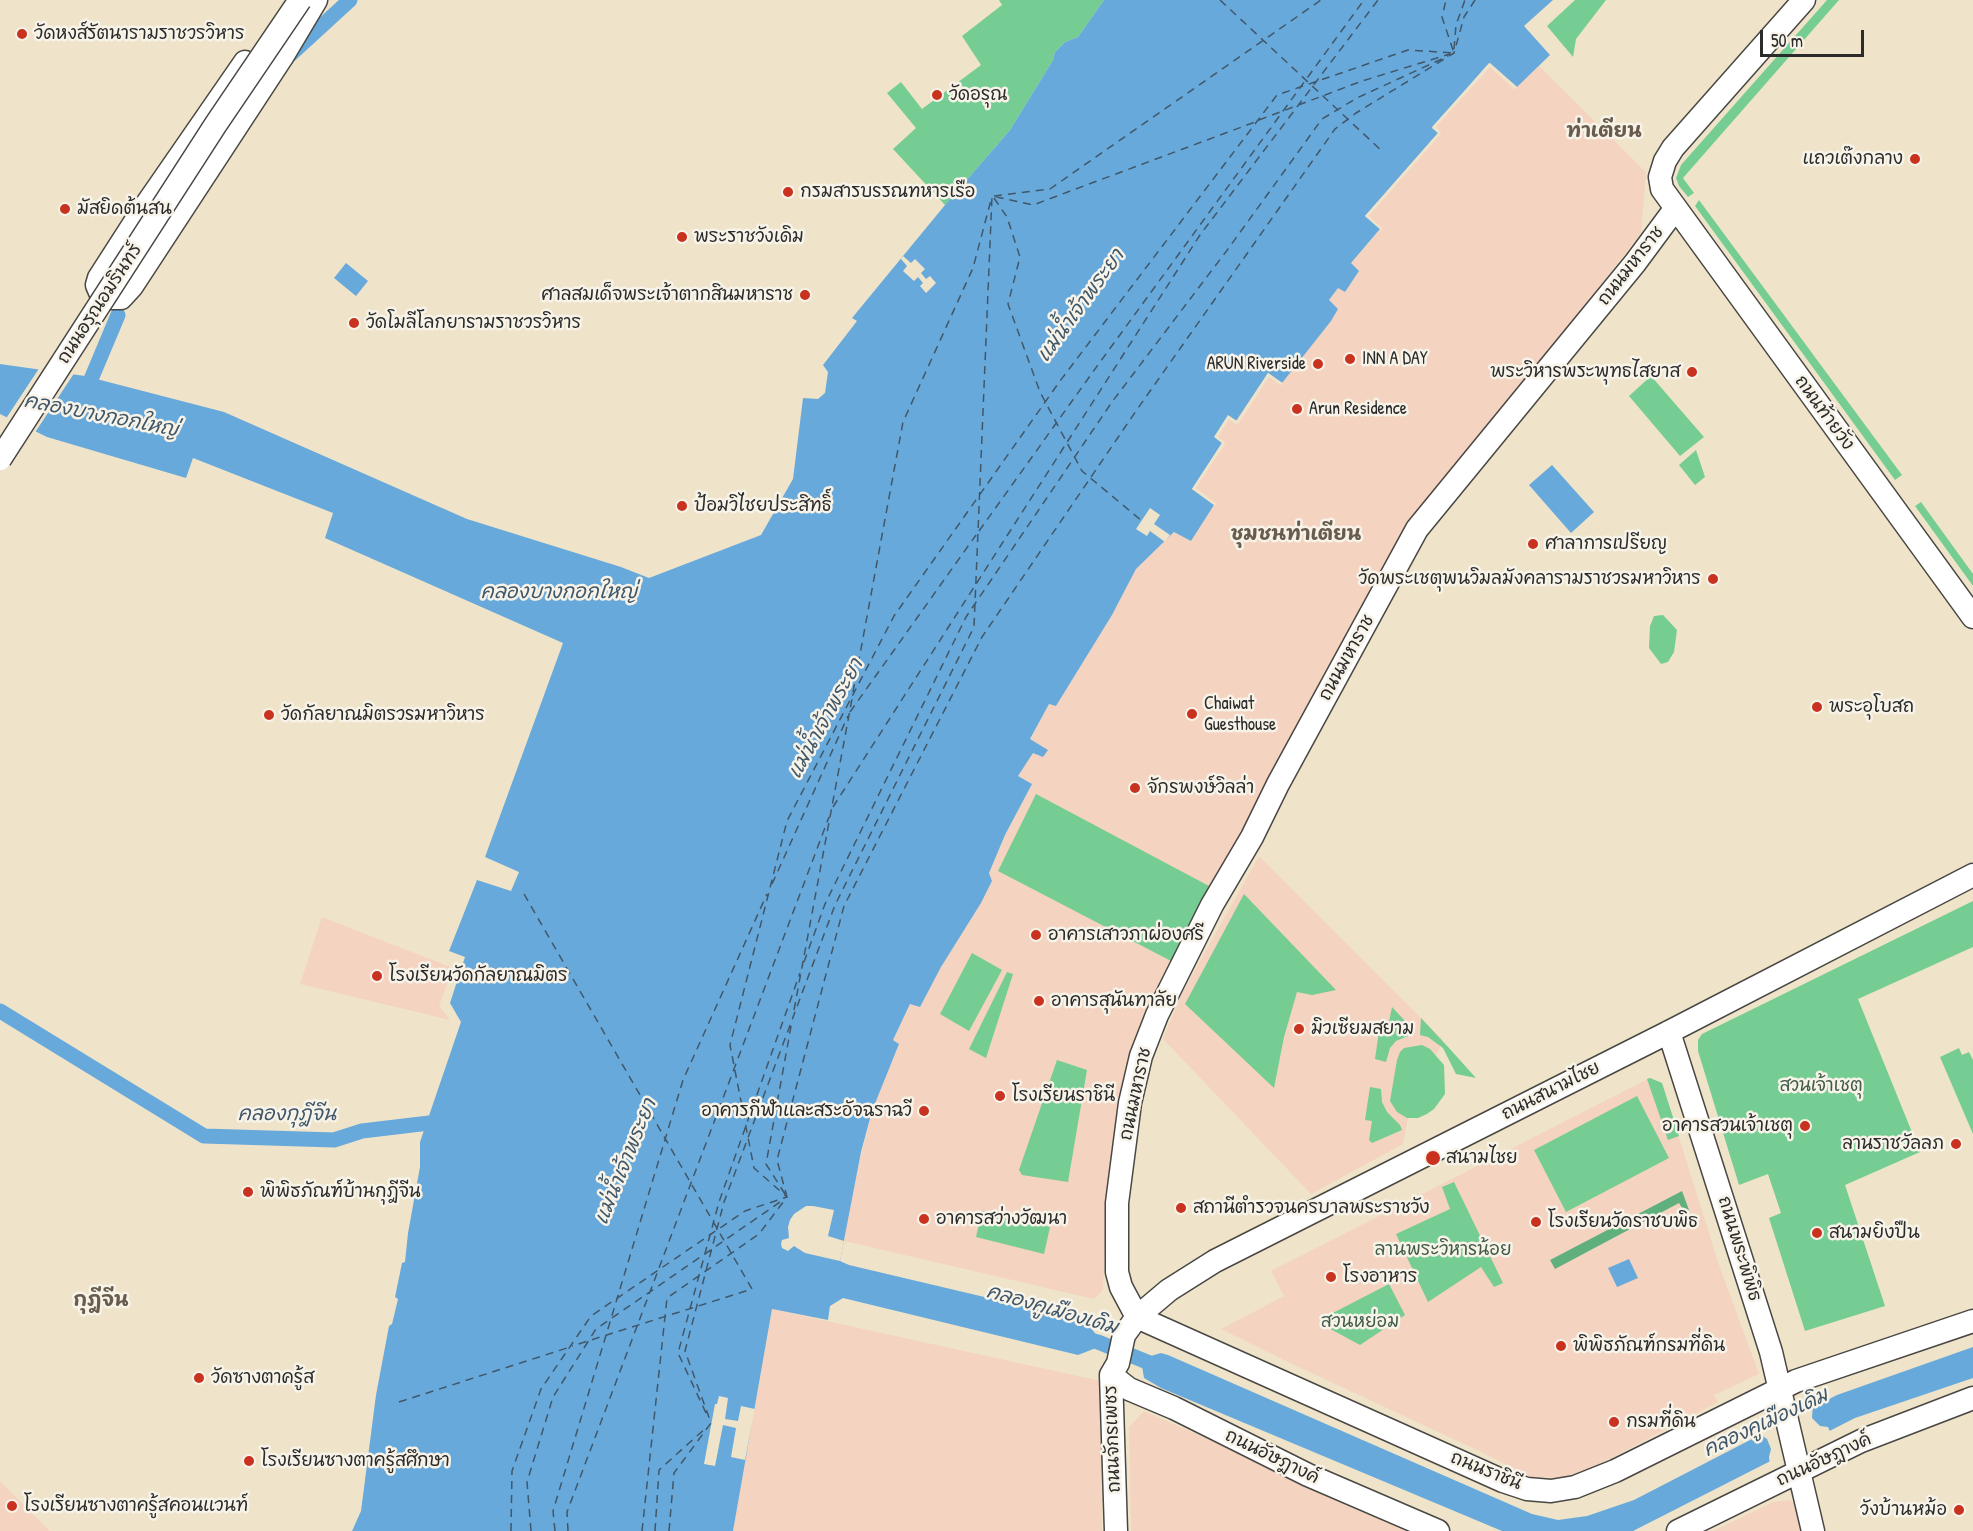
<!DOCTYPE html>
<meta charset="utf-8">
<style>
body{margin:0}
#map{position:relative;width:1973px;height:1531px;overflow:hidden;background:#efe4c9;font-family:"Patrick Hand",sans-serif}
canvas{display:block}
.scale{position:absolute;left:1760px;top:30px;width:104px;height:27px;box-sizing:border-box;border:3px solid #2b2b2b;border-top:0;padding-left:8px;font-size:18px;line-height:21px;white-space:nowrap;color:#2b2b2b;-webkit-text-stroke:4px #f7f3e8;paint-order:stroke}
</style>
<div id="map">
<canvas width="1973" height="1531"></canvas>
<div class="scale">50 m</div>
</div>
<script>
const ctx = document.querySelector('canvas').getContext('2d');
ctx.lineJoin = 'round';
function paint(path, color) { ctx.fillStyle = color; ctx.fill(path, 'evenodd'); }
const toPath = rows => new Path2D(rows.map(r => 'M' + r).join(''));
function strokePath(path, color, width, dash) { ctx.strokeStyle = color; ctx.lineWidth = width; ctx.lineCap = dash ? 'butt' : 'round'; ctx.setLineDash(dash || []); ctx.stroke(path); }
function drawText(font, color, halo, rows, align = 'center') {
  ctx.font = font + ' "Patrick Hand","Playpen Sans Thai",sans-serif'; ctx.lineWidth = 5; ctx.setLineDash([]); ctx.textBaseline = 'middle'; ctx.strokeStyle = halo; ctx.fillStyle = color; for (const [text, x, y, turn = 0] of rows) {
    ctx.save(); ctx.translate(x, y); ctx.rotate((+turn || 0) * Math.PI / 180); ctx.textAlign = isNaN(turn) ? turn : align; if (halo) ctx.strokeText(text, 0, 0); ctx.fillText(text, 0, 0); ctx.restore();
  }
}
const built = toPath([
 [1489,63,1517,87,1539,66,1646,172,1641,233,1512,398,1403,530,1167,979,1124,1086,1108,1174,1103,1290,1094,1299,844,1241,850,1200,872,1111,899,1044,893,1040,911,1003,920,1007,941,967,981,903,992,881,989,873,1005,835,1032,784,1018,776,1033,752,1047,750,1030,740,1049,704,1056,706,1112,615,1136,569,1175,531,1191,541,1214,505,1192,489,1222,443,1214,437,1228,415,1236,421,1268,373,1282,382,1331,321,1329,300,1338,288,1345,292,1359,271,1351,263,1380,230,1365,216,1432,128],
 [1259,856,1443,1040,1435,1058,1418,1065,1403,1144,1311,1194,1163,1039,1180,997],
 [322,917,453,968,439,1006,450,1020,300,984],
 [1650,1078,1662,1083,1718,1262,1759,1374,1714,1395,1718,1402,1592,1468,1562,1478,1530,1477,1479,1451,1288,1362,1221,1329,1284,1296,1271,1271],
 [772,1309,1101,1381,1102,1531,733,1531],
 [1144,1411,1418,1531,1131,1531,1129,1427],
 [0,1481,50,1531,0,1531],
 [1790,1500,1798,1508,1804,1531,1713,1531,1773,1502]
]);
const green = toPath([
 [999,0,1104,0,1078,37,1065,42,1055,52,1053,60,1010,130,945,205,893,149,916,128,887,93,901,82,922,109,981,65,962,36,1002,5],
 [1575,0,1606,0,1576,39,1573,57,1547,26],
 [1827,0,1839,0,1683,178,1694,193,1688,197,1679,186,1676,178,1681,165],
 [1699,200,1902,475,1895,480,1695,206],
 [1651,376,1704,437,1680,456,1629,396],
 [1696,450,1705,477,1695,485,1679,465],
 [1921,502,1973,574,1973,586,1915,506],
 [1663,615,1677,630,1674,652,1668,662,1661,664,1649,648,1650,626,1654,616],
 [1036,794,1209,886,1171,961,998,871],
 [1244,894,1336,990,1312,995,1297,992,1284,1037,1274,1088,1185,1004],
 [1973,901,1973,947,1858,999,1920,1152,1845,1185,1885,1306,1805,1331,1769,1218,1781,1213,1768,1174,1739,1185,1698,1051,1698,1040,1702,1034],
 [972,953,1002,970,969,1031,940,1014],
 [1007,972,1013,974,986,1058,969,1049],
 [1392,1007,1405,1021,1413,1034,1396,1041,1390,1048,1386,1062,1375,1059,1379,1031,1387,1032],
 [1421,1018,1449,1048,1476,1078,1456,1074,1443,1048,1428,1037,1420,1035],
 [1422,1045,1430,1049,1444,1065,1445,1094,1434,1109,1427,1114,1418,1118,1407,1118,1397,1112,1390,1101,1397,1060,1400,1052,1404,1048],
 [1959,1048,1962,1055,1969,1052,1973,1060,1973,1134,1940,1057],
 [1057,1060,1087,1070,1068,1182,1022,1175,1019,1170],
 [1650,1078,1662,1083,1679,1136,1668,1140,1647,1079],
 [1370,1087,1381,1089,1382,1102,1387,1112,1400,1125,1402,1130,1372,1143,1369,1140,1372,1121,1365,1120],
 [1637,1096,1669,1158,1566,1212,1534,1150],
 [1454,1182,1503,1283,1494,1287,1481,1267,1428,1302,1396,1234,1450,1209,1442,1187],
 [982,1211,1050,1227,1044,1254,976,1237],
 [1389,1284,1405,1315,1360,1345,1323,1325,1325,1317]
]);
const forest = toPath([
 [1682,1191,1689,1210,1684,1211,1679,1203,1555,1269,1550,1260]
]);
const water = toPath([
 [1104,0,1553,0,1524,26,1550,55,1517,87,1490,63,1485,68,1432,127,1438,133,1365,216,1380,229,1351,263,1359,271,1345,292,1338,288,1329,300,1338,309,1331,321,1282,383,1268,373,1236,421,1228,416,1215,437,1222,443,1192,489,1214,505,1191,541,1174,532,1136,569,1112,615,1056,706,1049,704,1030,739,1048,750,1043,757,1033,753,1018,776,1032,784,1005,835,989,873,992,881,981,903,941,967,920,1007,910,1004,893,1040,899,1044,872,1111,861,1152,840,1261,849,1265,1086,1321,1097,1336,1096,1348,1078,1355,843,1298,830,1306,828,1320,772,1309,733,1531,352,1531,361,1511,376,1395,389,1326,392,1324,398,1299,395,1297,402,1263,405,1262,408,1233,420,1167,420,1142,461,1022,450,1003,465,957,449,951,477,880,511,891,519,872,485,857,563,643,325,538,333,513,193,458,186,478,47,437,0,414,0,364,85,376,224,412,467,519,621,567,649,578,761,535,793,479,803,398,818,399,825,393,828,372,823,365,857,321,852,318,945,205,1010,130,1053,60,1055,52,1065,42,1078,37],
 [346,263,368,281,356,296,334,278],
 [1552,465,1594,512,1571,533,1529,485],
 [1629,1259,1638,1278,1617,1287,1608,1268],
 [1973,1347,1973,1378,1855,1418,1633,1531,1502,1531,1161,1388,1144,1378,1142,1366,1147,1357,1161,1353,1168,1355,1532,1514,1558,1520,1587,1516,1634,1500,1837,1395]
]);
const pier = toPath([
 [1489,63,1517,87,1515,90,1490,67,1436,127,1441,132,1440,135,1369,216,1382,228,1382,231,1365,216,1438,133,1432,128],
 [903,256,911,263,915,259,925,269,921,273,926,279,930,276,936,283,926,293,920,286,923,283,918,277,914,281,903,271,907,266,901,259],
 [40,367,75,372,34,434,5,420],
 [1268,373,1284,384,1280,385,1269,377,1239,423,1235,424,1229,419,1218,437,1224,441,1225,444,1196,488,1216,503,1217,507,1192,489,1222,443,1214,437,1228,415,1237,421],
 [1150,508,1160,515,1154,524,1170,535,1165,542,1150,531,1147,536,1136,529],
 [806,1206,813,1206,834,1210,828,1236,844,1241,840,1261,805,1253,794,1246,788,1251,782,1248,781,1244,782,1240,789,1238,788,1227,790,1220,794,1214],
 [719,1396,728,1398,725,1419,738,1421,741,1406,755,1409,745,1460,731,1457,736,1428,723,1425,715,1466,704,1464,715,1404,717,1404],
 [1813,1404,1812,1418,1820,1426,1828,1427,1831,1434,1770,1465,1769,1457,1771,1449,1767,1439,1758,1433]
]);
const canal = toPath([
 [290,55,350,0],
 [84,396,118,315],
 [0,1011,204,1136,334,1140,362,1131,446,1121],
 [1078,1337,1098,1342,1162,1368]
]);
const ferry = toPath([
 [1220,0,1383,152],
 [1454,49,1456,25,1465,0],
 [1259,120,1362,81,1450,54],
 [994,196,1050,189,1321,0],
 [994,198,1007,217,1020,257,1008,304,1040,392,1082,471,1142,521],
 [979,531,1095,369,1364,0],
 [853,692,903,422,973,268,991,200],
 [850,712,976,535],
 [833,807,1200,235,1378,0],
 [772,884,848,716],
 [524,894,752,1289,572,1346],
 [804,962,825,904,966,617,1112,402,1228,249,1322,119,1357,98,1448,56],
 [794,1010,852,699],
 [785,1194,766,1164,792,1021],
 [399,1402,567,1348],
 [706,1413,678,1353,719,1202,800,973],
 [511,1531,512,1471,541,1389,591,1316,745,1211,787,1197,754,1168,730,1045,787,821,894,616,1060,381,1277,95,1408,50,1454,53,1442,17,1446,0],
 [531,1531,527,1482,553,1397,596,1329,783,1200],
 [555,1531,553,1511,683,1080,767,894],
 [568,1531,567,1512,829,817],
 [642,1531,667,1298,759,1234,787,1197,777,1160,844,906,982,637,1136,411,1335,129,1356,113,1454,53,1464,17,1475,0],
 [655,1531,659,1470,707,1427],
 [669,1531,674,1473,711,1423,685,1351,724,1202,835,905,974,627,992,196,1033,205,1255,122]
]);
const secondary = toPath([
 [1804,0,1673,148,1665,161,1660,177,1662,189,1973,617],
 [245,62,144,208,99,278,97,285,100,292,106,298,121,298,132,286,282,57,316,0],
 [1669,1032,1771,1352,1813,1531],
 [1137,1317,1121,1287,1117,1272,1117,1203,1130,1103,1141,1056,1157,1015,1212,905,1252,837,1278,784,1417,529,1635,263,1675,209],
 [1137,1317,1503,1481,1527,1489,1551,1491,1575,1487,1615,1471,1796,1381,1973,1321],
 [1111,1375,1129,1389,1174,1408,1308,1475,1438,1531],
 [1116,1531,1111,1375,1118,1363,1124,1335,1137,1317,1169,1290,1215,1261,1669,1032,1973,875],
 [1678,1531,1861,1441,1973,1398]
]);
const secondaryBridge = toPath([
 [0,459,216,124,300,0]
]);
const markers = [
 [22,34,6,"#c8321e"],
 [937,95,6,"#c8321e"],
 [1915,159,6,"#c8321e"],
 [788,192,6,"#c8321e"],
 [65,209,6,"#c8321e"],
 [682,237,6,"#c8321e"],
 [805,295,6,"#c8321e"],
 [354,323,6,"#c8321e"],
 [1350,359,6,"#c8321e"],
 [1318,364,6,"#c8321e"],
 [1692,372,6,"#c8321e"],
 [1297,409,6,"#c8321e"],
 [682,506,6,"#c8321e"],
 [1533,544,6,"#c8321e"],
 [1713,579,6,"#c8321e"],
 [1817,707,6,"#c8321e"],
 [1192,714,6,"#c8321e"],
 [269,715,6,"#c8321e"],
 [1135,788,6,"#c8321e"],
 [1036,935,6,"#c8321e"],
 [377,976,6,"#c8321e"],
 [1039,1001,6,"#c8321e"],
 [1299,1029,6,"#c8321e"],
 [1000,1096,6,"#c8321e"],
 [924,1111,6,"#c8321e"],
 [1805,1126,6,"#c8321e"],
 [1956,1144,6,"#c8321e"],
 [1433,1158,8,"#c8321e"],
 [248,1192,6,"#c8321e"],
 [1181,1208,6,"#c8321e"],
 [924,1219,6,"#c8321e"],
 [1536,1222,6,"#c8321e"],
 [1817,1233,6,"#c8321e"],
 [1331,1277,6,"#c8321e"],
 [1561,1346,6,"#c8321e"],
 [199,1378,6,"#c8321e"],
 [1614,1422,6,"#c8321e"],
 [249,1461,6,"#c8321e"],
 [12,1506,6,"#c8321e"],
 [1959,1510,6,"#c8321e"]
];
const poiNames = [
 ["วัดหงส์รัตนารามราชวรวิหาร",34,34],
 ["วัดอรุณ",949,95],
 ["แถวเต๊งกลาง",1903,159,"right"],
 ["กรมสารบรรณทหารเรือ",800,192],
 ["มัสยิดต้นสน",77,209],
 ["พระราชวังเดิม",694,237],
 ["ศาลสมเด็จพระเจ้าตากสินมหาราช",793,295,"right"],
 ["วัดโมลีโลกยารามราชวรวิหาร",366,323],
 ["INN A DAY",1362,359],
 ["ARUN Riverside",1306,364,"right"],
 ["พระวิหารพระพุทธไสยาส",1680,372,"right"],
 ["Arun Residence",1309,409],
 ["ป้อมวิไชยประสิทธิ์",694,506],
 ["ศาลาการเปรียญ",1545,544],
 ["วัดพระเชตุพนวิมลมังคลารามราชวรมหาวิหาร",1701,579,"right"],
 ["Chaiwat",1204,704],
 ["Guesthouse",1204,725],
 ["พระอุโบสถ",1829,707],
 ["วัดกัลยาณมิตรวรมหาวิหาร",281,715],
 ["จักรพงษ์วิลล่า",1147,788],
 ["อาคารเสาวภาผ่องศรี",1048,935],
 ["โรงเรียนวัดกัลยาณมิตร",389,976],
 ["อาคารสุนันทาลัย",1051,1001],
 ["มิวเซียมสยาม",1311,1029],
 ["โรงเรียนราชินี",1012,1096],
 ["อาคารกีฬาและสระอัจฉราฉวี",912,1111,"right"],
 ["อาคารสวนเจ้าเชตุ",1793,1126,"right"],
 ["ลานราชวัลลภ",1944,1144,"right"],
 ["สนามไชย",1446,1158],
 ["พิพิธภัณฑ์บ้านกุฎีจีน",260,1192],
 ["สถานีตำรวจนครบาลพระราชวัง",1193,1208],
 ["อาคารสว่างวัฒนา",936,1219],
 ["โรงเรียนวัดราชบพิธ",1548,1222],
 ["สนามยิงปืน",1829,1233],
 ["โรงอาหาร",1343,1277],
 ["พิพิธภัณฑ์กรมที่ดิน",1573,1346],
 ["วัดซางตาครู้ส",211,1378],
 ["กรมที่ดิน",1626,1422],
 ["โรงเรียนซางตาครู้สศึกษา",261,1461],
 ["โรงเรียนซางตาครู้สคอนแวนท์",24,1506],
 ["วังบ้านหม้อ",1947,1510,"right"]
];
const streetNames = [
 ["ถนนมหาราช",1631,266,-52],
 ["ถนนอรุณอมรินทร์",100,304,-57],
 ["ถนนท้ายวัง",1824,413,54],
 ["ถนนมหาราช",1347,658,-61],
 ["ถนนสนามไชย",1551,1091,-27],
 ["ถนนมหาราช",1136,1094,-78],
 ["ถนนพระพิพิธ",1739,1249,73],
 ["ถนนจักรเพชร",1113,1439,-92],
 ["ถนนอัษฎางค์",1272,1457,26],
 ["ถนนอัษฎางค์",1824,1460,-25],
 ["ถนนราชินี",1486,1471,22]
];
const parkNames = [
 ["สวนเจ้าเชตุ",1821,1086],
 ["ลานพระวิหารน้อย",1443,1250],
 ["สวนหย่อม",1360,1322]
];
const neighbourhoodNames = [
 ["ท่าเตียน",1604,132],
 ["ชุมชนท่าเตียน",1296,535],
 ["กุฎีจีน",101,1301]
];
const waterNames = [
 ["แม่น้ำเจ้าพระยา",1081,306,-54],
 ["คลองบางกอกใหญ่",101,416,11],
 ["คลองบางกอกใหญ่",559,593],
 ["แม่น้ำเจ้าพระยา",826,719,-61],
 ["คลองกุฎีจีน",287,1115],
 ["แม่น้ำเจ้าพระยา",626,1162,-68],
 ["คลองคูเมืองเดิม",1052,1310,16],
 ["คลองคูเมืองเดิม",1766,1423,-25]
];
paint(built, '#f4d3c0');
paint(green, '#75cd93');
paint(forest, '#60b07d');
paint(water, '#68a9db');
paint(pier, '#efe4c9');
strokePath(canal, '#68a9db', 15);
strokePath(ferry, '#405769', 1.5, [8, 6]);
strokePath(secondary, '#484743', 25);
strokePath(secondary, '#fff', 22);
strokePath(secondaryBridge, '#484743', 25, []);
strokePath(secondaryBridge, '#fff', 22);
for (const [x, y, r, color] of markers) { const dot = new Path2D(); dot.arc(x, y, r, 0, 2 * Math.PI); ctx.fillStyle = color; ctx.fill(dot); strokePath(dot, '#f7f3e8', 2); }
drawText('18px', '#2b2b2b', '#f7f3e8', poiNames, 'left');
drawText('18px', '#2b2b2b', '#f7f3e8', streetNames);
drawText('18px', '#415c4a', '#f7f3e8', parkNames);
drawText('bold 20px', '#685c4e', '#f7f3e8', neighbourhoodNames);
drawText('italic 20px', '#405769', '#f7f3e8', waterNames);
</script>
